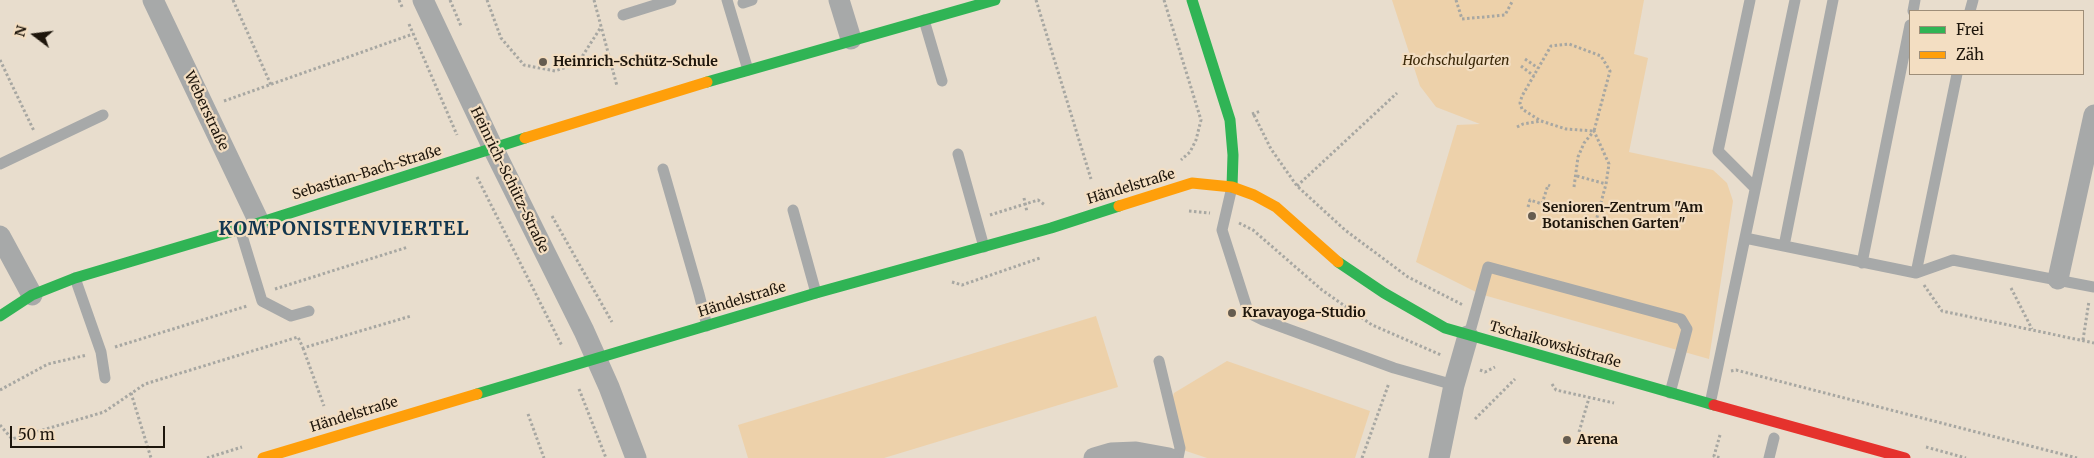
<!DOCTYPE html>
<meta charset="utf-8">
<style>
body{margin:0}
#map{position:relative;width:2094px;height:458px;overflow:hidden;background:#e8ddcd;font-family:Merriweather,serif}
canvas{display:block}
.legend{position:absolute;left:1909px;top:10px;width:175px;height:65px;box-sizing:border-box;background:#f3dec2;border:1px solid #9e8e79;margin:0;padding:6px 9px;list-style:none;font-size:15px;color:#1e160c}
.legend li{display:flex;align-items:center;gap:10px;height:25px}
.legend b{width:25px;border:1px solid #9e8e79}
.north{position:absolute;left:10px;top:10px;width:50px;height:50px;-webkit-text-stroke:4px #f3dec2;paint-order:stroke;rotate:285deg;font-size:14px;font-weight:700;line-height:20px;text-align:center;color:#1e160c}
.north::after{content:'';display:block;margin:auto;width:18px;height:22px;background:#1e160c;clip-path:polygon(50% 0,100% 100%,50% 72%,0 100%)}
.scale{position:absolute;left:10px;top:426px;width:155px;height:22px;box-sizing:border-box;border:2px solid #1e160c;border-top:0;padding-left:6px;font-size:15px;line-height:18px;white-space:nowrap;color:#1e160c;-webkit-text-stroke:4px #f3dec2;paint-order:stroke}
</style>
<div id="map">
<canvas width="2094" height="458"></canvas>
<ul class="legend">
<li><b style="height:6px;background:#30b455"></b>Frei</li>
<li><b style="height:6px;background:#ff9f0a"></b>Zäh</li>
</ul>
<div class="north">N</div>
<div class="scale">50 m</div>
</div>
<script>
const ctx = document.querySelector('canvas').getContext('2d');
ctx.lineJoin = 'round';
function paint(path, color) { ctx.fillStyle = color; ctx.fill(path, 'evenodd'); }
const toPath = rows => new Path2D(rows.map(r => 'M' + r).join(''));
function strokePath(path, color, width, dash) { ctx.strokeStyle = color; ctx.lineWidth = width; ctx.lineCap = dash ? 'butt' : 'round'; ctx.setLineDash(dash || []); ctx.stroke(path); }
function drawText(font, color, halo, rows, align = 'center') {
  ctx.font = font + ' Merriweather,serif'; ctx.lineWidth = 4.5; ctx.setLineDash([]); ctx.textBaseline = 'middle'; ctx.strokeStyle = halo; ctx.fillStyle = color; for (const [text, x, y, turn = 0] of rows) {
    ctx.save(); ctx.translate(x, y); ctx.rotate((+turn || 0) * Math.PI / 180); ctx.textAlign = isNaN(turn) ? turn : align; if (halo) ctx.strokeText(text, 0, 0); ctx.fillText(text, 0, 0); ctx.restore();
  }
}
const green = toPath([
 [1392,0,1644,0,1634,54,1648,58,1629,152,1713,170,1727,183,1733,201,1709,359,1480,294,1416,262,1457,125,1480,124,1436,107,1420,86],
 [1096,316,1118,387,884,458,748,458,738,425],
 [1227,361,1370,411,1355,458,1207,458,1183,450,1172,400,1174,393]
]);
const path = toPath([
 [233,0,271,85],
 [399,0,403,9],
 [450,0,461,26],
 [487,0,501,38,524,65,555,71,578,63,601,27],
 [594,0,617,86],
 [1036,0,1091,179],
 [1164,0,1201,120,1196,140,1190,152,1181,160],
 [1456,0,1462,19,1505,15,1513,0],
 [409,24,457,135],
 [1525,59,1538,68],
 [0,60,34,131],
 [1521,66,1534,76],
 [224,101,413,34],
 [1252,114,1261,111],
 [1254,115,1271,149,1297,186,1345,230,1408,277,1463,305],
 [1517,127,1523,124,1541,121,1566,129,1594,131,1610,71,1601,56,1569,44,1551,46,1522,96,1520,103,1522,109,1541,121],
 [1577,176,1606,184],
 [477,177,562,346],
 [1297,186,1397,93],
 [1574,187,1578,157,1584,143,1594,131,1609,164,1606,184,1596,221],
 [1024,198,1027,212],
 [1528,207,1530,200,1542,204,1548,185,1550,186],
 [1189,211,1210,213],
 [990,215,1038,200,1045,205],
 [552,216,612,322],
 [1239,223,1253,230,1322,290,1372,325,1441,355],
 [952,282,962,285,1040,258],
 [1924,285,1942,311,2094,343],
 [2011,288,2032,329],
 [275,289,408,247],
 [2083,340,2089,301],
 [115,347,247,306],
 [303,348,324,406],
 [1480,370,1485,372,1495,367],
 [1731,371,1736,370,2077,458],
 [1552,384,1556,390,1614,403],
 [579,389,606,458],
 [0,390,48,364,87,355],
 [131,393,151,458],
 [528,414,544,458],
 [1475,419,1515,379],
 [0,425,12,439,104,412,145,384,298,337,303,348,411,316],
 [1579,432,1589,398],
 [1720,435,1714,456,1720,458],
 [1926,447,1966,458],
 [207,458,242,447],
 [1362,458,1389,383]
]);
const lane = toPath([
 [727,0,748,70],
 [1750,0,1718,151,1755,188],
 [743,3,752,0],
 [1913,11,1915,0],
 [1970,11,1973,0],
 [623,15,671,0],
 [924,20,942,81],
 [958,154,984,247],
 [0,164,103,115],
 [663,169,699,294,707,326],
 [1232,187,1222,230,1247,308,1253,315,1263,320,1394,368,1454,385],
 [793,210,816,293],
 [240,229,262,301,291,316,309,311],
 [1745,238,1916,273,1957,74],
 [1784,246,1833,0],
 [1862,263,1910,25],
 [1916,273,1953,260,2094,287],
 [75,278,101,352,105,378],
 [1469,335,1488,267,1681,319,1687,329,1670,393],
 [1159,361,1180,448,1178,458],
 [1710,404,1795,0],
 [1769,458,1774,438]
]);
const street = toPath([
 [153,0,259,222],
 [423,0,493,148,584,331,609,387,636,458],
 [839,0,851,39],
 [0,236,32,295],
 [2058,279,2094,115],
 [1094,458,1111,453,1136,452,1169,458],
 [1439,458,1454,385,1468,336]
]);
const fast = toPath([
 [1192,0,1230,120,1233,155,1232,187],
 [707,82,995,0],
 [1338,262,1384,293,1445,328,1714,405],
 [0,316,32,295,75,278,240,229,525,138],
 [477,394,816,293,1051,228,1119,206]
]);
const slow = toPath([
 [525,138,707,82],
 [1119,206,1192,183,1232,187,1254,195,1276,207,1338,262],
 [263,458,477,394]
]);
const jam = toPath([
 [1714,405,1905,458]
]);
const markers = [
 [543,62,5,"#655c50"],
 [1532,216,5,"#655c50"],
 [1232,313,5,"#655c50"],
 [1567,440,5,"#655c50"]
];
const parkNames = [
 ["Hochschulgarten",1456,61]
];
const poiNames = [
 ["Heinrich-Schütz-Schule",553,62],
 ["Senioren-Zentrum \"Am",1542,208],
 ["Botanischen Garten\"",1542,224],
 ["Kravayoga-Studio",1242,313],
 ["Arena",1577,440]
];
const streetNames = [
 ["Weberstraße",206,111,65],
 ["Sebastian-Bach-Straße",367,173,-17],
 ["Heinrich-Schütz-Straße",509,180,64],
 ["Händelstraße",1131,187,-17],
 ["Händelstraße",742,300,-17],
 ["Tschaikowskistraße",1555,345,16],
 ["Händelstraße",354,415,-17]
];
const districtNames = [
 ["KOMPONISTENVIERTEL",344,230]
];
paint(green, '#edd1aa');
strokePath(path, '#a7a7a2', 3, [2.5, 2.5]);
strokePath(lane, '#a7a9a9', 11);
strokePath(street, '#a7a9a9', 21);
strokePath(fast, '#30b455', 11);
strokePath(slow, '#ff9f0a', 11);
strokePath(jam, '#e5322d', 11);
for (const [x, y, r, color] of markers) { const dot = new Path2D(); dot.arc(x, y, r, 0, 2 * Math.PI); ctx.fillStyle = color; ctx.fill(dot); strokePath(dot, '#f3dec2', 2); }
drawText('italic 14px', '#3c2909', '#f3dec2', parkNames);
drawText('bold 14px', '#1e160c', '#f3dec2', poiNames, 'left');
drawText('14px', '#1e160c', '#f3dec2', streetNames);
ctx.letterSpacing = '1px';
drawText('bold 19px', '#12364f', '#f3dec2', districtNames);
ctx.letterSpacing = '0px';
</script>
